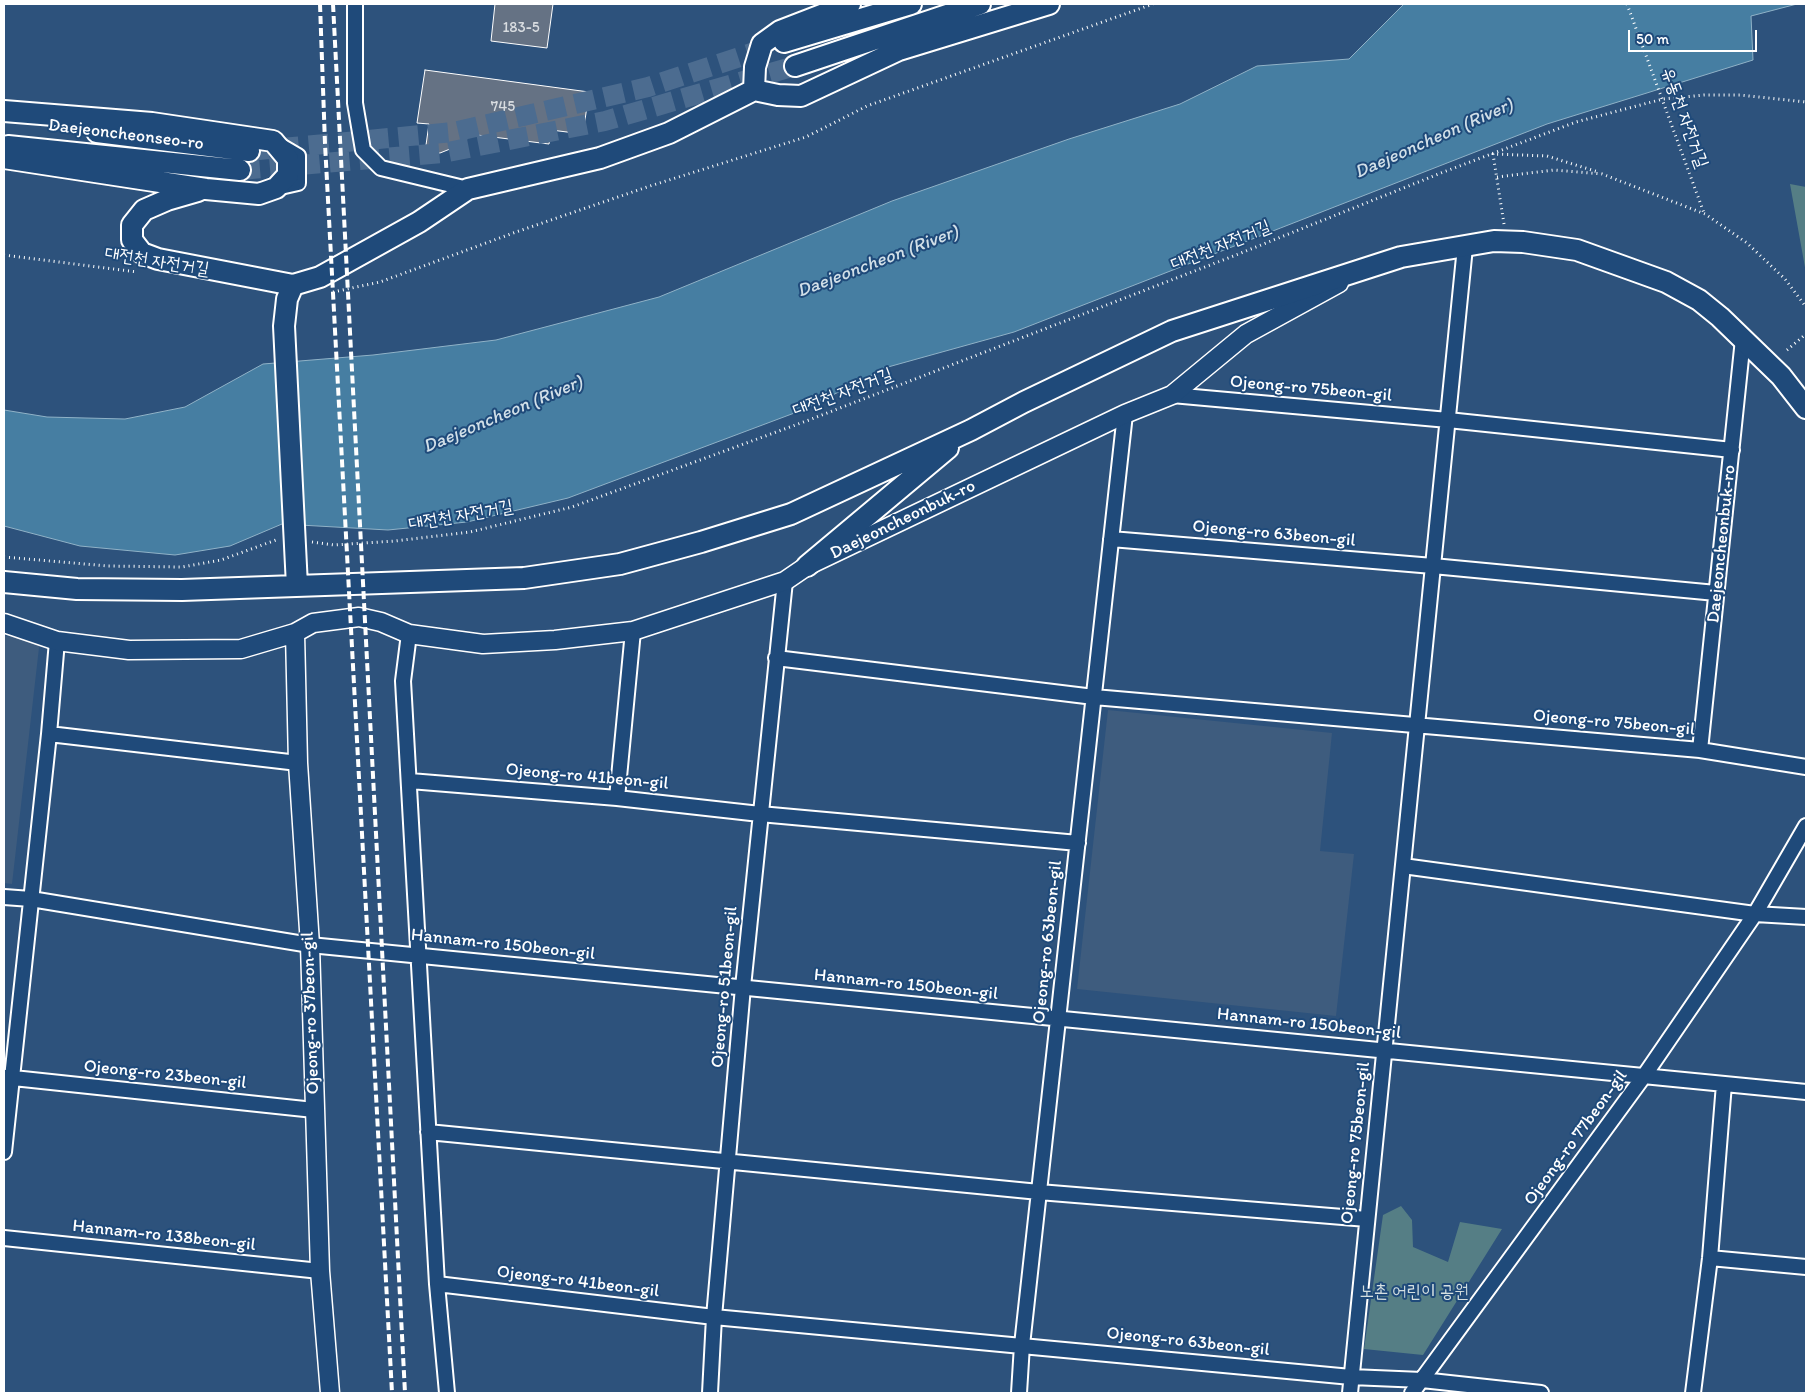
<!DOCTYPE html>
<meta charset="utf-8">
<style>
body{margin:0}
#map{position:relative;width:1810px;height:1397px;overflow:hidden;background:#2d527c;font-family:Itim,sans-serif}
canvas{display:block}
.frame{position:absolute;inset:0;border:5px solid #fff;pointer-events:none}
.scale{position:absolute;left:1628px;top:30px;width:129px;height:22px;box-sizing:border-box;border:2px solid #fff;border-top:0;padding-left:6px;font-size:15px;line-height:18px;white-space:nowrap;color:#fff;-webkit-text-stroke:4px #1f4a7a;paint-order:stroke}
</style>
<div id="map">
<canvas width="1810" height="1397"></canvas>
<div class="frame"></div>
<div class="scale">50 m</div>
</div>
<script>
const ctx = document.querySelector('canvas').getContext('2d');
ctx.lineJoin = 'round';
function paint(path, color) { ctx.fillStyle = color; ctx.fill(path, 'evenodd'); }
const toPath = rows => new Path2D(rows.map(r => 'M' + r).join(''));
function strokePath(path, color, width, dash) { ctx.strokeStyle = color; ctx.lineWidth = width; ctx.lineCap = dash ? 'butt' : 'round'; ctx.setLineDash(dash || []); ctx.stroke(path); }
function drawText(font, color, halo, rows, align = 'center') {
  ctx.font = font + ' Itim,"Poor Story",sans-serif'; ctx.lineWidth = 4; ctx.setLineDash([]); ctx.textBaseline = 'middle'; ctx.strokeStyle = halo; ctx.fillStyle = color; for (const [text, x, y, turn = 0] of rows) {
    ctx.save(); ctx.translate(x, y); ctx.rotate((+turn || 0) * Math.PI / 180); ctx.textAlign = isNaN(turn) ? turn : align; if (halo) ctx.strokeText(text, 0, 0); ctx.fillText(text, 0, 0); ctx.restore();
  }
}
const built = toPath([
 [4,636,40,639,12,884,4,883],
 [1108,710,1332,733,1320,851,1354,854,1336,1016,1077,989]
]);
const green = toPath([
 [1790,184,1806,187,1806,273],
 [1401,1206,1412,1220,1413,1247,1448,1262,1460,1222,1502,1229,1423,1355,1364,1349,1383,1215]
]);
const water = toPath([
 [1404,4,1797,4,1751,16,1753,60,1547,124,1014,332,888,367,805,409,568,498,467,522,388,530,282,524,230,546,175,555,80,546,4,526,4,410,47,417,125,419,185,407,263,364,373,355,496,340,659,297,892,201,1069,139,1180,104,1257,66,1349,59,1404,4]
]);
const building = toPath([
 [495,4,553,4,547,48,491,41,495,4],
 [425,70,589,92,583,134,551,130,549,144,469,134,465,143,440,153,425,152,429,124,417,123,425,70]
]);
const secondaryTunnel = toPath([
 [249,151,454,132,648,87,773,46],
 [240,170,443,153,605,121,795,66]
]);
const path = toPath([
 [1627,4,1704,213],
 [1497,177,1554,170,1602,174,1705,214,1747,243,1785,279,1806,307],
 [1504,224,1493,154,1547,156,1598,172],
 [4,255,137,272],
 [333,292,380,282,516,232,650,186,806,137,867,106,1153,4],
 [1787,350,1806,334],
 [312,542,334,545,395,541,470,532,572,507,809,420,1236,255,1441,173,1576,122,1663,99,1704,95,1740,95,1806,102],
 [4,557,108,566,182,567,221,560,276,540]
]);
const minor = toPath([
 [355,4,355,103,363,150,381,168,468,189],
 [276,188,298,183,298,156,281,146],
 [1172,395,1448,420,1732,450],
 [1111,539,1433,566,1716,593],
 [409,634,403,681,437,1284,447,1393],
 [776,658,1094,697,1700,750,1806,767],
 [49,734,298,763],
 [1700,750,1743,339],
 [410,781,617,798,760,814,1078,843],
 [617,798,633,631],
 [1403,866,1755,914,1806,917],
 [4,897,31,899,310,945,1806,1092],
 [4,1077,314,1110],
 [428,1132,1039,1192,1367,1219],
 [4,1152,49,734,57,641],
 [4,1238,320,1271],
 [1710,1258,1806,1267],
 [437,1284,714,1317,1351,1377,1422,1380,1541,1393],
 [710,1393,714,1317,743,987,785,581],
 [1019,1393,1022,1345,1125,414],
 [1350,1393,1465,247],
 [1412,1393,1644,1076,1755,914,1806,826],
 [1693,1393,1710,1258,1724,1084]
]);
const tertiary = toPath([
 [4,623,57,641,129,650,241,649,295,633,313,623,359,617,381,622,409,634,483,644,555,640,633,631,785,581,807,566,1125,414,1172,395,1246,334,1339,283],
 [295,633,298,763,310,945,320,1271,330,1393]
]);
const secondary = toPath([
 [850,4,780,31,762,44,755,67,754,90,778,95,801,96,899,50,1049,4],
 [784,42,911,4],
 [795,66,980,4],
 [4,111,152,123,273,141,288,159,288,175,276,188,259,194,206,189,4,158],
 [97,132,249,151],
 [8,146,240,170],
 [198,191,167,200,144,210,132,225,132,240,142,253,158,259,293,285],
 [807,566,948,448],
 [4,582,77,589,182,590,524,578,620,564,701,542,791,514,971,430,1024,402,1172,331,1401,257,1494,241,1523,242,1577,250,1666,282,1699,300,1720,317,1781,376,1806,408],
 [297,586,284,326,287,299,293,285,320,277,419,222,468,189,600,158,669,133,754,90]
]);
const rail = toPath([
 [320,4,325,144,392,1393],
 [333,4,405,1393]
]);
const numberNames = [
 ["183-5",521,28],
 ["745",503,107]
];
const streetNames = [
 ["유동천 자전거길",1684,118,70],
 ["Daejeoncheonseo-ro",126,135,7],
 ["대전천 자전거길",1221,246,-22],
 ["대전천 자전거길",157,262,9],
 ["Ojeong-ro 75beon-gil",1311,389,5],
 ["대전천 자전거길",843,393,-21],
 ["대전천 자전거길",461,516,-10],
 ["Daejeoncheonbuk-ro",903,520,-26],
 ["Ojeong-ro 63beon-gil",1274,534,5],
 ["Daejeoncheonbuk-ro",1722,544,-84],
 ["Ojeong-ro 75beon-gil",1614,723,5],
 ["Ojeong-ro 41beon-gil",587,777,5],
 ["Ojeong-ro 63beon-gil",1048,942,-84],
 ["Hannam-ro 150beon-gil",503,945,6],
 ["Hannam-ro 150beon-gil",906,985,6],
 ["Ojeong-ro 51beon-gil",725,987,-85],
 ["Ojeong-ro 37beon-gil",311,1013,-92],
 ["Hannam-ro 150beon-gil",1309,1024,6],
 ["Ojeong-ro 23beon-gil",165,1075,6],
 ["Ojeong-ro 77beon-gil",1576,1138,-54],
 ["Ojeong-ro 75beon-gil",1356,1143,-84],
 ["Hannam-ro 138beon-gil",164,1236,6],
 ["Ojeong-ro 41beon-gil",578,1282,7],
 ["Ojeong-ro 63beon-gil",1188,1342,6]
];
const parkNames = [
 ["노촌 어린이 공원",1414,1292]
];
const waterNames = [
 ["Daejeoncheon (River)",1434,139,-24],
 ["Daejeoncheon (River)",878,262,-21],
 ["Daejeoncheon (River)",503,415,-23]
];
paint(built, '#3e5c7e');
paint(green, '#557e85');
paint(water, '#467ea2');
strokePath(water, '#90b2c7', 1);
paint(building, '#657284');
strokePath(building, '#fff', 1);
strokePath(secondaryTunnel, '#4c6c90', 20, [20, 10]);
strokePath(minor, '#fff', 18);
strokePath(tertiary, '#fff', 21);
strokePath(secondary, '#fff', 24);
strokePath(path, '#fff', 3, [1, 4]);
strokePath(minor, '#1f4a7a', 14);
strokePath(tertiary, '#1f4a7a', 18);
strokePath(secondary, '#1f4a7a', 20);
strokePath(rail, '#fff', 4, [8, 4]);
drawText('15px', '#d8dce0', null, numberNames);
drawText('18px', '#fff', '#1f4a7a', streetNames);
drawText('18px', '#d4dfe0', '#1f4a7a', parkNames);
drawText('italic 19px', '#d1dfe8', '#1f4a7a', waterNames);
</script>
